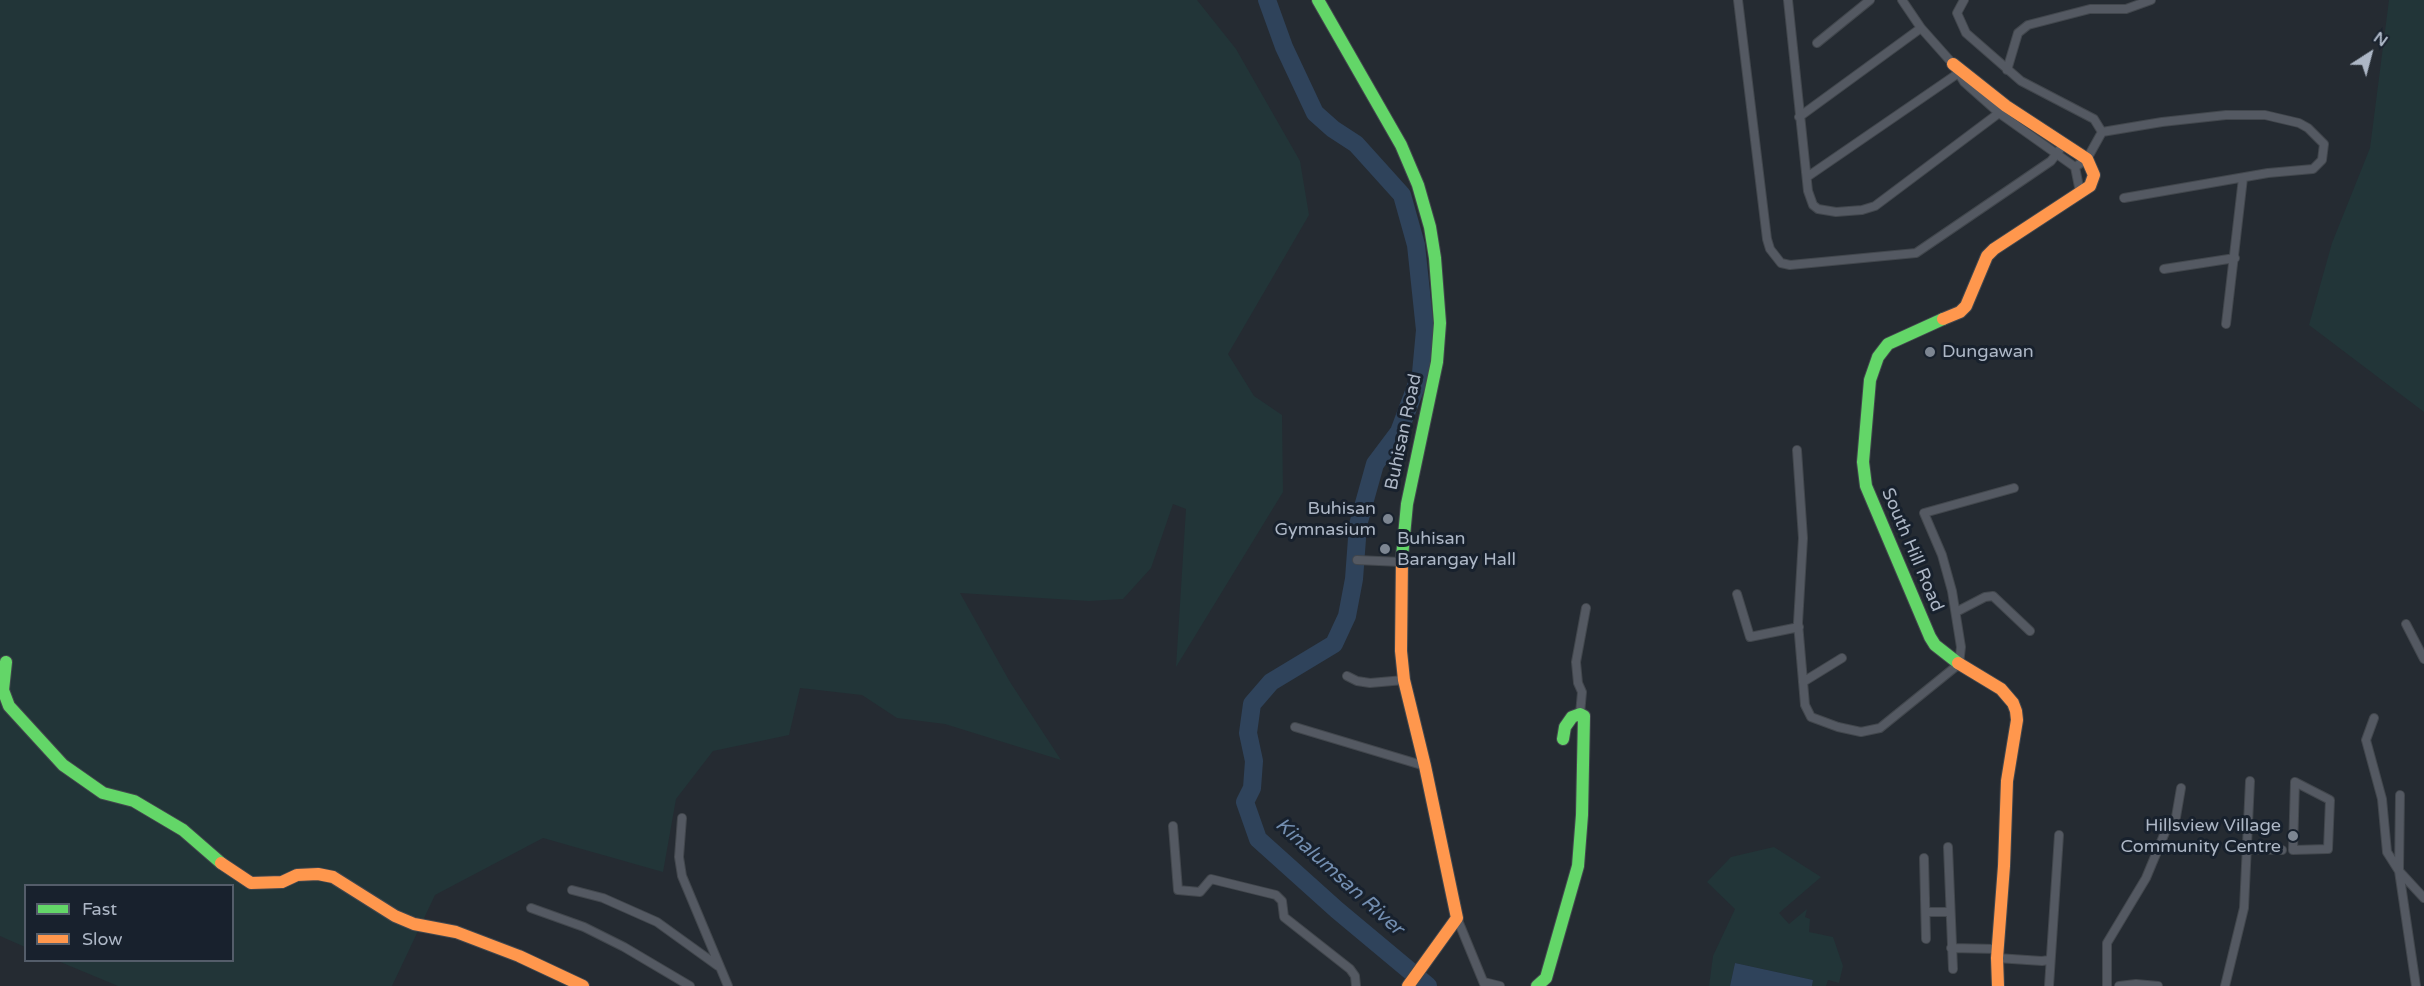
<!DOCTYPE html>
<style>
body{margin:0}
#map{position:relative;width:2424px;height:986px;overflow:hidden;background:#252b32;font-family:"Varela Round",sans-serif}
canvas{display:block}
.legend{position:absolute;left:24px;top:884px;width:210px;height:78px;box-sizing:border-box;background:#18212d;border:2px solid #545d6a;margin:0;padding:8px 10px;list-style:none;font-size:18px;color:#adb7c6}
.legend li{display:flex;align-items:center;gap:12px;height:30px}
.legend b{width:30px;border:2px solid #545d6a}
.north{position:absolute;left:2340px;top:24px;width:60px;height:60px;-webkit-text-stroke:4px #18212d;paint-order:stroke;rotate:36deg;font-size:16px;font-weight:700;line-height:24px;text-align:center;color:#adb7c6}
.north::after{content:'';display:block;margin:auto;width:21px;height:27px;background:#adb7c6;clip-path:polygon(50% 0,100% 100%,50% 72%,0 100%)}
</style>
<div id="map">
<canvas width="2424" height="986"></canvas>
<ul class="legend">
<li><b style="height:8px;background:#63d668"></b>Fast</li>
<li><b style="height:8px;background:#ff974d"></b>Slow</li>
</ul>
<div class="north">N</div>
</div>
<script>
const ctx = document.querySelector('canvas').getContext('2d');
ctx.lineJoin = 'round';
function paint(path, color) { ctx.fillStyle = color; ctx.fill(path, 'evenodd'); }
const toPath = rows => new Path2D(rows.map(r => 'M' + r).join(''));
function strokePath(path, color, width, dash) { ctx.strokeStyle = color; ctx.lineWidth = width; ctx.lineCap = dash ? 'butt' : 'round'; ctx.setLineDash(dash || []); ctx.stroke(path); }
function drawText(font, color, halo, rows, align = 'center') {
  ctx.font = font + ' "Varela Round",sans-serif'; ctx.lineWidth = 6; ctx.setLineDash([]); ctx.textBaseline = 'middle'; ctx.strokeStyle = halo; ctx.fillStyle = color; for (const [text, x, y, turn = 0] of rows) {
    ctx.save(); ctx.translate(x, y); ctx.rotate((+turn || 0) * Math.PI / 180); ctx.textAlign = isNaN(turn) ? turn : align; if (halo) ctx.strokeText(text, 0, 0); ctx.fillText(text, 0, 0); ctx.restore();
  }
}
const green = toPath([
 [0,0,1197,0,1236,49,1300,161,1309,215,1228,354,1254,396,1282,415,1283,492,1176,667,1186,509,1173,504,1151,568,1123,599,1089,601,960,593,1010,682,1061,760,945,724,897,718,862,695,800,688,789,735,713,751,676,799,663,872,543,838,435,895,392,986,118,986,58,961,232,960,232,886,26,886,25,947,0,936],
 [2389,0,2424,0,2424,412,2309,325,2332,243,2370,148],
 [1774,847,1821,877,1779,913,1789,924,1807,909,1805,917,1810,919,1809,932,1833,937,1843,966,1839,983,1828,980,1826,986,1812,986,1813,980,1735,963,1730,986,1709,986,1713,956,1735,909,1707,882,1731,857]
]);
const water = toPath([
 [1735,963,1813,980,1812,986,1730,986]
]);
const river = toPath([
 [1267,0,1284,47,1315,113,1333,129,1356,144,1402,195,1416,245,1425,330,1421,373,1399,432,1375,464,1358,525,1354,579,1347,616,1334,644,1271,682,1252,704,1248,733,1254,761,1252,788,1245,802,1258,839,1337,910,1428,986]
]);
const street = toPath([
 [1738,0,1767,239,1770,249,1781,263,1790,265,1916,253,2051,161,2064,144],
 [1788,0,1808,191,1813,205,1818,209,1836,212,1862,210,1875,206,1999,113,2006,106],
 [1902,0,1921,28,1953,64,1964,82,1999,113,2075,167,2080,192],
 [1964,0,1957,13,1966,33,2021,81,2094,119,2102,132],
 [1817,43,1870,0],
 [2007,70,2018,33,2028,25,2090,9,2126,9,2151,0],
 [1799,117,1921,28],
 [2075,167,2087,159,2102,132,2162,122,2226,115,2265,115,2299,123,2308,128,2324,144,2322,160,2313,169,2268,173,2124,198],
 [1807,177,1960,72],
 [2164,269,2235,258],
 [2226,324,2243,178],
 [1797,450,1803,538,1798,623,1805,705,1811,717,1838,727,1861,732,1880,728,1959,664,1961,647,1952,591,1942,555,1924,513,2014,488],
 [1357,560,1401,562],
 [1737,594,1750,637,1799,627],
 [1956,612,1985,597,1993,596,2030,631],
 [2406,624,2424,659],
 [1347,676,1357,681,1370,683,1404,680],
 [1803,682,1842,658],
 [1580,714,1582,692,1578,683,1576,662,1586,608],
 [2374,718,2366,740,2382,799,2387,852,2399,871,2416,986],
 [1295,727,1425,766],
 [2295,782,2330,800,2328,849,2293,850,2295,782],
 [2400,795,2399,871,2424,898],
 [682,818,679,857,682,876,728,986],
 [1173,826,1178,890,1200,892,1211,879,1276,895,1282,901,1284,917,1350,969,1355,976,1356,986],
 [1948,847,1953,969],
 [2246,849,2282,850],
 [1924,858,1926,939],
 [572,890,603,898,657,922,718,966],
 [531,908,584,927,624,947,690,986],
 [1927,912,1949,912],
 [1457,918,1485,986],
 [1951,948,1997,949],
 [1997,958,2042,961,2049,960],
 [1484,982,1500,986],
 [2049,986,2059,835],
 [2107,986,2107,943,2146,878,2166,830,2176,817,2181,788],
 [2119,986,2136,984,2158,986],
 [2225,986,2244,908,2250,781]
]);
const fast = toPath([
 [1318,0,1401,145,1418,185,1430,227,1435,258,1440,323,1437,362,1407,504,1402,557],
 [1943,319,1888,344,1878,357,1870,380,1863,462,1866,486,1930,637,1935,645,1958,663],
 [6,662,3,690,9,706,63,765,103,793,134,801,183,830,221,863],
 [1537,986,1546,978,1578,866,1582,815,1584,716,1580,714,1572,717,1565,727,1563,739]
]);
const slow = toPath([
 [1943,319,1960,312,1966,306,1987,256,1994,249,2090,186,2094,175,2087,159,2006,106,1953,64],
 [1402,557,1401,651,1404,680,1425,766,1457,918,1408,986],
 [1958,663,2001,689,2013,703,2016,711,2017,720,2007,781,2004,866,1997,958,1998,986],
 [221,863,251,883,282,882,297,875,318,874,333,877,395,916,414,924,456,932,519,956,583,986]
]);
const markers = [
 [1930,352,6,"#7d8692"],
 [1388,519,6,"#7d8692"],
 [1385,549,6,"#7d8692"],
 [2293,836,6,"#7d8692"]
];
const poiNames = [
 ["Dungawan",1942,352],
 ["Buhisan",1376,509,"right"],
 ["Gymnasium",1376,530,"right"],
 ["Buhisan",1397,539],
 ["Barangay Hall",1397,560],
 ["Hillsview Village",2281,826,"right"],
 ["Community Centre",2281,847,"right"]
];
const streetNames = [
 ["Buhisan Road",1404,432,-78],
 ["South Hill Road",1912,550,67]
];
const waterNames = [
 ["Kinalumsan River",1339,877,42]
];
paint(green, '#223538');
paint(water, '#2f435b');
strokePath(river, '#2f435b', 18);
strokePath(street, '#42474d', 10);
strokePath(fast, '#42474d', 14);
strokePath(slow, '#42474d', 14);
strokePath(street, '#545962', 8);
strokePath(fast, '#63d668', 12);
strokePath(slow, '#ff974d', 12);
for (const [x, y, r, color] of markers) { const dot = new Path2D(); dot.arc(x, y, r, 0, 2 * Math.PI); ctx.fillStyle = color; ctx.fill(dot); strokePath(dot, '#18212d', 2); }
drawText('18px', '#adb7c6', '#18212d', poiNames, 'left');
drawText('18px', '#adb7c6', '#18212d', streetNames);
drawText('italic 20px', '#738eb0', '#18212d', waterNames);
</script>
